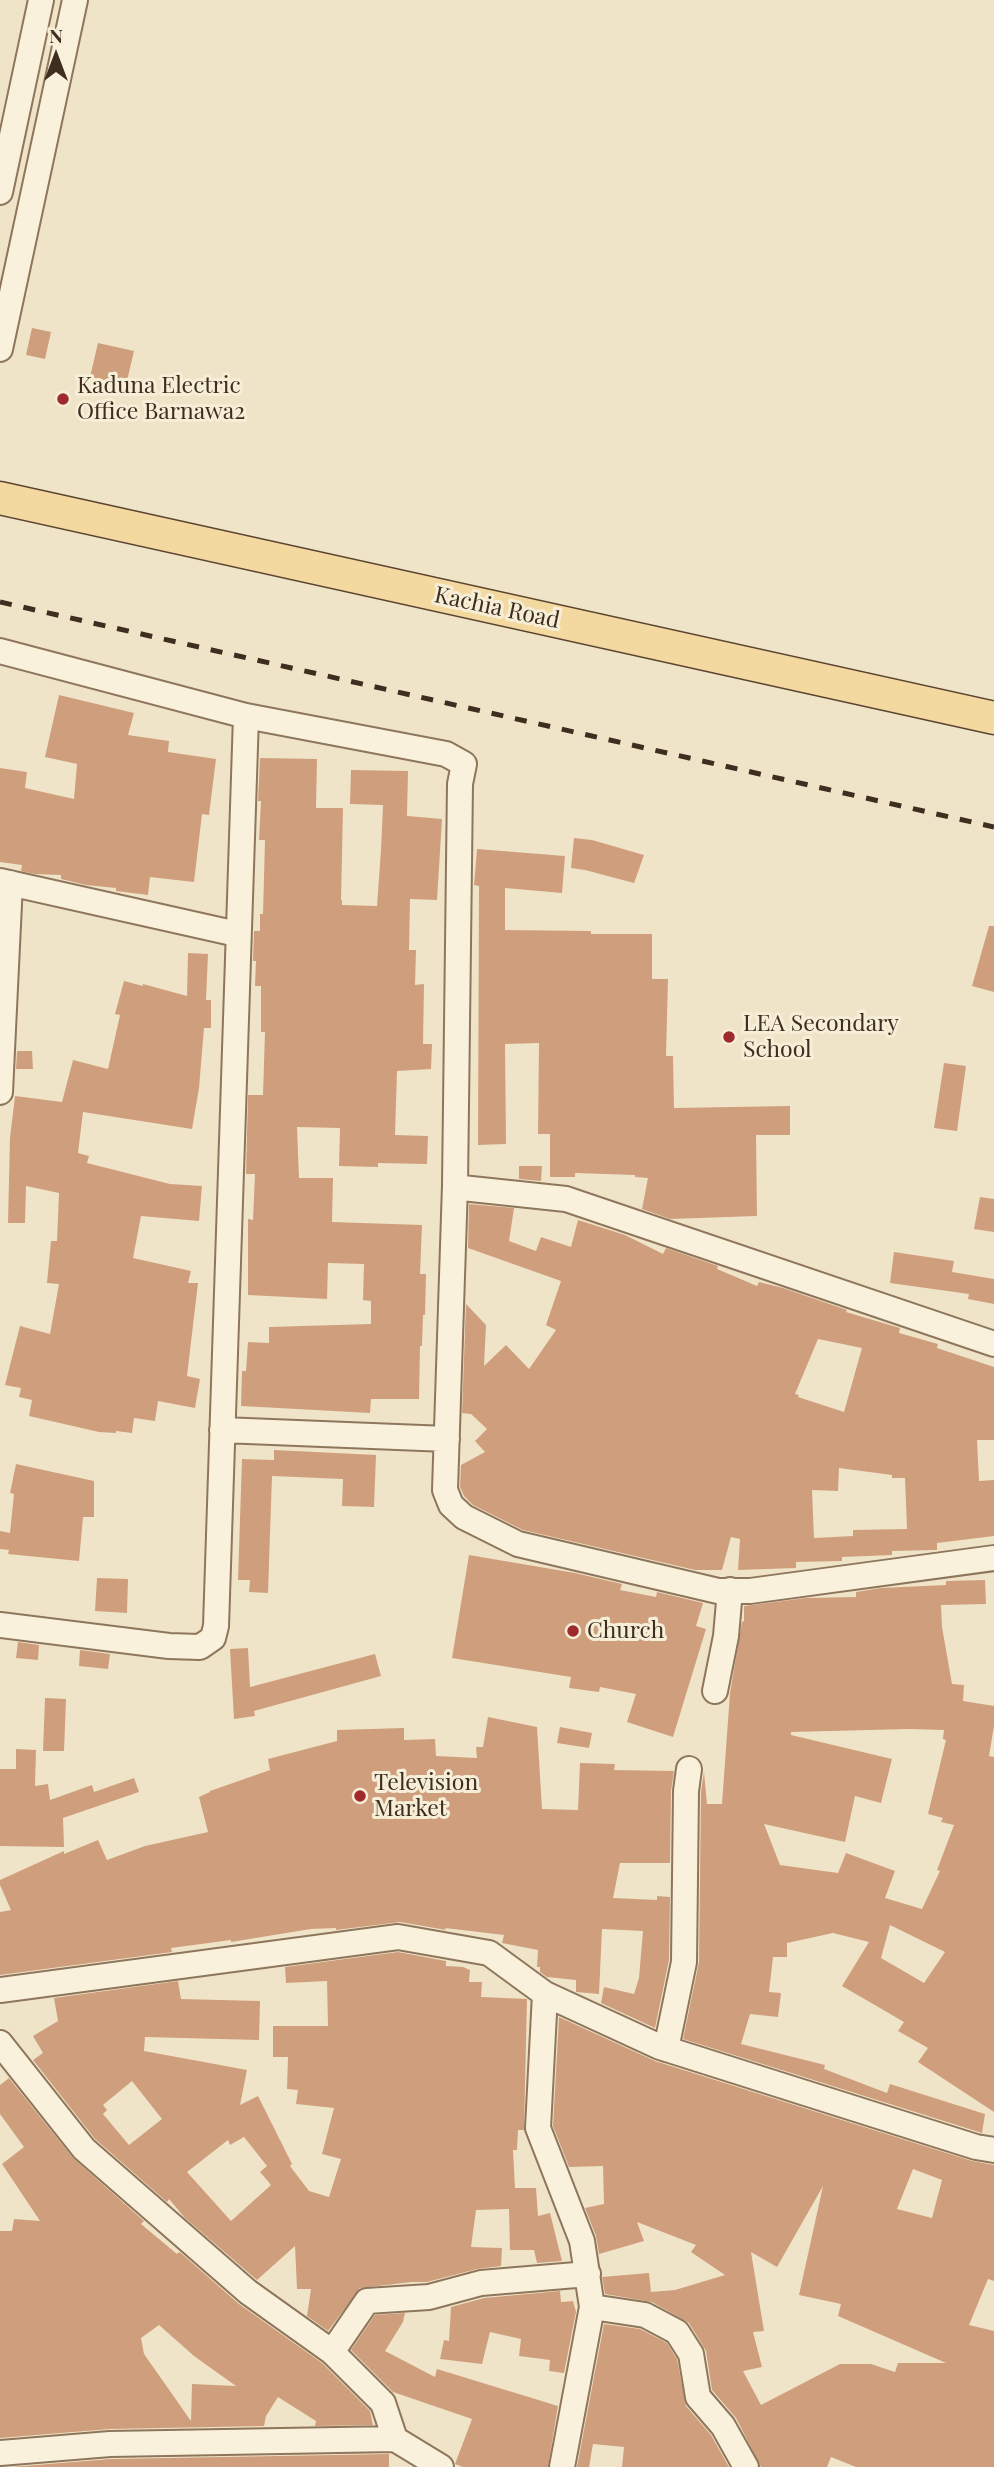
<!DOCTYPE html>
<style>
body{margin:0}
#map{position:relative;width:994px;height:2467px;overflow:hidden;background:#f0e4c8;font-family:"Playfair Display",serif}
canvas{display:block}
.north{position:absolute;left:21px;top:21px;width:70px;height:70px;-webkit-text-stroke:5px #f7eed8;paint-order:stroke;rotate:0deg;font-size:19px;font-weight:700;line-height:28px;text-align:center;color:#3d2e20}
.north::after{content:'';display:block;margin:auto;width:24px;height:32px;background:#3d2e20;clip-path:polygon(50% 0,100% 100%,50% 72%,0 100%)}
</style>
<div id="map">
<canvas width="994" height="2467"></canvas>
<div class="north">N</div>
</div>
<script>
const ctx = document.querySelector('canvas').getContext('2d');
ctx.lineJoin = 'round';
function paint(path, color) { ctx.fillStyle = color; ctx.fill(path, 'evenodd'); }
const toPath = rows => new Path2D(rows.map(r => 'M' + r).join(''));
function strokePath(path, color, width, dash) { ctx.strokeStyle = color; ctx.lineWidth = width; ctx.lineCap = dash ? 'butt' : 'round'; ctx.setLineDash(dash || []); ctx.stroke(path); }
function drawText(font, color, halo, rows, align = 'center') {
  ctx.font = font + ' "Playfair Display",serif'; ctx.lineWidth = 6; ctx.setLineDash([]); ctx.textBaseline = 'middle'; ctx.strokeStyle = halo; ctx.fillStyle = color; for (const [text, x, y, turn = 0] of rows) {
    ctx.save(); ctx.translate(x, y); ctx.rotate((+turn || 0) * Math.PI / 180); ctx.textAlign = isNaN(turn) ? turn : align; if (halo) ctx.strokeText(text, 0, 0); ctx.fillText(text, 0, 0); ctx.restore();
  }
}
const building = toPath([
 [32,328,51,332,45,359,26,355],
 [98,343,134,351,126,385,90,377],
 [59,695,134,713,128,735,169,741,168,752,216,759,209,815,202,814,194,882,150,877,148,895,116,891,116,888,86,885,61,879,61,875,35,874,21,871,22,865,0,862,0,768,27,772,25,788,74,799,77,764,45,757],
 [260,758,317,759,316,808,343,808,341,900,342,900,342,905,377,906,381,850,383,805,350,804,351,770,408,771,407,816,442,819,437,900,410,899,409,950,416,950,415,985,424,984,423,1044,432,1044,431,1069,397,1071,395,1135,428,1136,427,1164,378,1163,378,1167,339,1166,340,1128,297,1127,299,1178,333,1178,332,1222,422,1225,420,1274,426,1274,425,1315,423,1315,422,1346,420,1346,419,1399,371,1399,370,1413,241,1406,242,1371,246,1371,248,1342,269,1343,269,1327,371,1324,371,1301,363,1300,364,1264,328,1263,327,1299,248,1295,248,1219,253,1220,255,1174,246,1174,248,1095,263,1095,265,1032,261,1032,261,986,255,986,256,961,253,961,254,931,260,931,260,914,263,914,265,840,259,840,261,801,258,801],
 [574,838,592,840,644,855,634,883,585,870,571,868],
 [477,849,565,856,562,893,505,888,505,930,591,931,591,934,652,934,652,979,668,979,666,1056,673,1056,674,1108,790,1106,790,1135,756,1135,757,1216,670,1219,642,1209,648,1178,635,1177,635,1175,575,1173,575,1177,550,1177,550,1134,538,1134,539,1043,505,1044,506,1144,478,1145,479,886,474,885],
 [989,926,994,926,994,992,972,986],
 [188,953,208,954,206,1000,211,1000,211,1028,204,1028,199,1088,192,1129,83,1112,78,1153,89,1156,87,1163,170,1184,202,1186,199,1221,141,1216,133,1258,191,1271,188,1283,198,1283,187,1376,200,1379,195,1408,158,1401,155,1421,134,1418,132,1433,116,1431,116,1433,99,1432,29,1416,32,1400,19,1397,21,1388,5,1385,20,1326,50,1334,59,1284,47,1283,51,1241,57,1241,59,1193,26,1186,25,1223,8,1223,10,1138,15,1096,62,1102,73,1060,108,1069,120,1015,115,1014,124,981,143,986,143,984,187,996],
 [17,1051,32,1051,33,1069,16,1069],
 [944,1063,966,1066,957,1131,934,1128],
 [519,1166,542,1166,541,1181,519,1179],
 [980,1197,994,1199,994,1232,974,1229],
 [469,1204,514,1208,509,1241,536,1251,541,1237,571,1247,578,1220,625,1235,663,1254,666,1248,718,1266,717,1269,757,1286,759,1282,783,1288,847,1310,846,1312,900,1328,899,1333,938,1344,937,1348,994,1367,994,1440,977,1440,979,1481,994,1480,994,1536,937,1543,937,1550,892,1551,892,1555,842,1557,842,1561,796,1562,796,1568,738,1570,740,1539,731,1537,722,1570,695,1570,523,1530,473,1505,464,1496,460,1487,461,1465,485,1452,475,1441,487,1429,471,1414,462,1413,466,1304,486,1325,484,1366,506,1345,529,1369,556,1330,546,1325,561,1281,468,1248],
 [818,1339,862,1348,844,1412,798,1397,799,1395,795,1394],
 [839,1468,892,1475,892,1478,905,1478,907,1529,853,1530,853,1536,814,1538,812,1490,838,1491],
 [894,1252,954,1261,952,1272,994,1279,994,1304,968,1299,969,1294,890,1283],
 [274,1450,376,1455,374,1507,342,1506,343,1479,272,1476,268,1593,249,1592,250,1580,238,1580,242,1459,274,1460],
 [16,1464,94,1481,94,1517,83,1517,79,1561,8,1554,9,1550,0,1549,0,1531,10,1533,14,1494,10,1493],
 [469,1555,575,1573,622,1584,620,1590,656,1597,657,1592,703,1603,696,1626,706,1629,673,1737,627,1722,636,1694,600,1687,599,1692,569,1688,571,1677,452,1658],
 [97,1578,128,1579,127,1613,95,1611],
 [985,1580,986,1604,941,1605,942,1627,952,1684,964,1685,963,1701,994,1706,994,1726,989,1756,994,1757,994,2112,918,2062,928,2048,898,2031,904,2022,842,1986,869,1942,833,1933,787,1943,787,1957,773,1957,769,1992,781,1993,778,2017,750,2014,741,2044,825,2065,824,2069,887,2093,890,2084,985,2114,982,2133,683,2039,699,1962,701,1792,704,1772,707,1804,722,1804,730,1693,742,1622,744,1621,744,1606,806,1598,856,1597,856,1592,881,1588,946,1585,946,1581],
 [910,1729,944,1730,943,1739,946,1740,928,1814,943,1818,941,1822,954,1825,937,1870,940,1871,922,1909,885,1898,895,1871,846,1853,838,1873,780,1865,764,1824,845,1842,855,1796,881,1803,892,1759,791,1735,791,1732],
 [890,1925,945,1952,924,1983,881,1958],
 [18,1642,39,1645,38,1660,16,1658],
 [248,1648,250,1687,375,1654,381,1676,254,1711,255,1716,234,1719,230,1649],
 [80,1650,110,1654,108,1669,79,1666],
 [45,1698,66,1699,64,1751,43,1751],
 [488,1717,537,1727,542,1809,578,1810,580,1763,615,1764,614,1770,674,1771,671,1791,670,1863,620,1863,613,1898,657,1900,657,1896,670,1897,669,1960,655,2028,601,2003,604,1987,634,1994,639,1978,643,1931,602,1929,599,1994,576,1992,576,1980,547,1977,540,1972,540,1967,537,1967,538,1950,502,1943,504,1935,445,1928,446,1930,400,1922,336,1930,336,1928,311,1929,231,1942,231,1940,171,1948,172,1952,0,1975,0,1912,11,1910,0,1885,0,1880,64,1851,64,1854,98,1840,107,1860,145,1846,208,1832,199,1797,210,1792,210,1791,270,1770,268,1759,337,1741,337,1730,404,1728,404,1740,435,1739,436,1756,477,1758,476,1747,483,1747],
 [560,1727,592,1733,589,1748,557,1743],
 [16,1749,36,1750,35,1786,48,1784,50,1800,92,1785,94,1792,134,1778,139,1792,63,1818,64,1847,0,1846,0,1769,16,1769],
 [398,1952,446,1961,446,1966,463,1967,470,1970,469,1982,482,1982,481,1997,527,1999,524,2130,518,2130,517,2150,513,2150,515,2188,536,2188,538,2216,550,2213,562,2261,537,2263,534,2250,510,2250,509,2209,476,2210,471,2247,502,2248,501,2266,477,2269,427,2282,412,2282,360,2288,328,2331,307,2316,311,2289,297,2289,295,2246,257,2280,185,2218,169,2199,167,2202,95,2139,33,2060,43,2053,33,2036,58,2021,54,1998,178,1981,181,1999,260,2001,259,2040,145,2037,144,2051,247,2070,240,2105,258,2096,292,2164,290,2166,309,2191,329,2197,341,2159,322,2154,334,2108,296,2104,298,2090,287,2089,288,2057,273,2057,273,2026,328,2026,327,1981,286,1983,285,1967],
 [132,2081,162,2119,129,2145,103,2114,107,2110,103,2105],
 [244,2137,267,2166,260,2172,271,2185,231,2221,187,2172,228,2140,230,2145],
 [559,2017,655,2061,972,2161,994,2165,994,2281,988,2279,969,2325,994,2331,994,2467,856,2467,831,2457,827,2467,761,2467,736,2418,712,2390,706,2351,689,2323,652,2302,605,2294,602,2277,649,2273,651,2292,675,2290,725,2275,691,2252,696,2245,637,2222,644,2241,599,2254,596,2236,585,2208,604,2204,603,2166,569,2167,553,2126],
 [913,2169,942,2180,932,2218,897,2209],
 [823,2186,799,2295,841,2304,838,2316,946,2363,898,2363,895,2372,871,2364,840,2364,761,2405,743,2371,762,2367,753,2332,764,2331,751,2252,777,2267],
 [9,2078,73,2158,144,2221,141,2224,177,2254,179,2252,182,2254,239,2304,322,2363,370,2411,373,2425,315,2426,316,2421,278,2397,266,2416,264,2426,110,2429,0,2438,0,2231,12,2231,14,2219,40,2221,2,2164,24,2147,0,2114,0,2085],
 [159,2325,194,2356,236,2386,192,2384,191,2421,144,2354,141,2338],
 [560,2291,561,2302,573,2301,576,2312,564,2373,549,2371,550,2360,519,2356,521,2339,490,2332,482,2364,440,2359,444,2340,449,2341,451,2307,484,2298],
 [405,2313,403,2322,385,2351,435,2377,437,2369,558,2406,548,2467,463,2467,455,2464,472,2419,393,2392,351,2350,375,2315],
 [604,2324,640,2329,667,2343,677,2359,686,2406,711,2435,729,2467,622,2467,624,2447,593,2444,589,2467,577,2467],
 [389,2454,389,2467,11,2467,111,2459]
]);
const minor = toPath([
 [0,192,41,0],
 [0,349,75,0],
 [0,651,246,716,446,754,464,764,460,784,455,1185,445,1490,451,1505,464,1517,518,1544,718,1591,750,1591,994,1558],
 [0,881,237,934],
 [0,1092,10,883],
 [455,1185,462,1188,566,1199,994,1344],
 [222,1430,447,1439],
 [0,1625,169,1646,200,1647,213,1638,216,1626,246,716],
 [715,1691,726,1636,730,1590],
 [0,1990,398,1937,489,1953,545,1994,660,2047,976,2147,994,2150],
 [545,1994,538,2128,582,2241,592,2307,562,2467],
 [0,2043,84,2149,248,2292,332,2352,383,2403,395,2439,441,2467],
 [666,2049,684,1962,686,1791,689,1769],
 [592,2307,645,2315,677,2332,691,2354,698,2397,723,2426,746,2467],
 [332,2352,367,2301,429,2297,481,2283,588,2274],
 [0,2453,110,2444,395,2439]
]);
const major = toPath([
 [0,498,994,718]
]);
const rail = toPath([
 [0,602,994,827]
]);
const markers = [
 [63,399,7,"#9e2a2b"],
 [729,1037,7,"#9e2a2b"],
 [573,1631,7,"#9e2a2b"],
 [360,1796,7,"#9e2a2b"]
];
const poiNames = [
 ["Kaduna Electric",77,386],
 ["Office Barnawa2",77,412],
 ["LEA Secondary",743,1024],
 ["School",743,1050],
 ["Church",587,1631],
 ["Television",374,1783],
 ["Market",374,1809]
];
const streetNames = [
 ["Kachia Road",497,608,12]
];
paint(building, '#cf9f7d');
strokePath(minor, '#8d765c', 28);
strokePath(major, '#5b4430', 35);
strokePath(minor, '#faf1dc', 24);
strokePath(major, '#f3d9a0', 32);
strokePath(rail, '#3d2e20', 5, [12, 12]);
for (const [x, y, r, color] of markers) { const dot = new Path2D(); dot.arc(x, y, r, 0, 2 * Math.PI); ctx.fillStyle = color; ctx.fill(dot); strokePath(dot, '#f7eed8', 2.5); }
drawText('23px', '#3d2e20', '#f7eed8', poiNames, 'left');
drawText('23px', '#3d2e20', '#f7eed8', streetNames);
</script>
